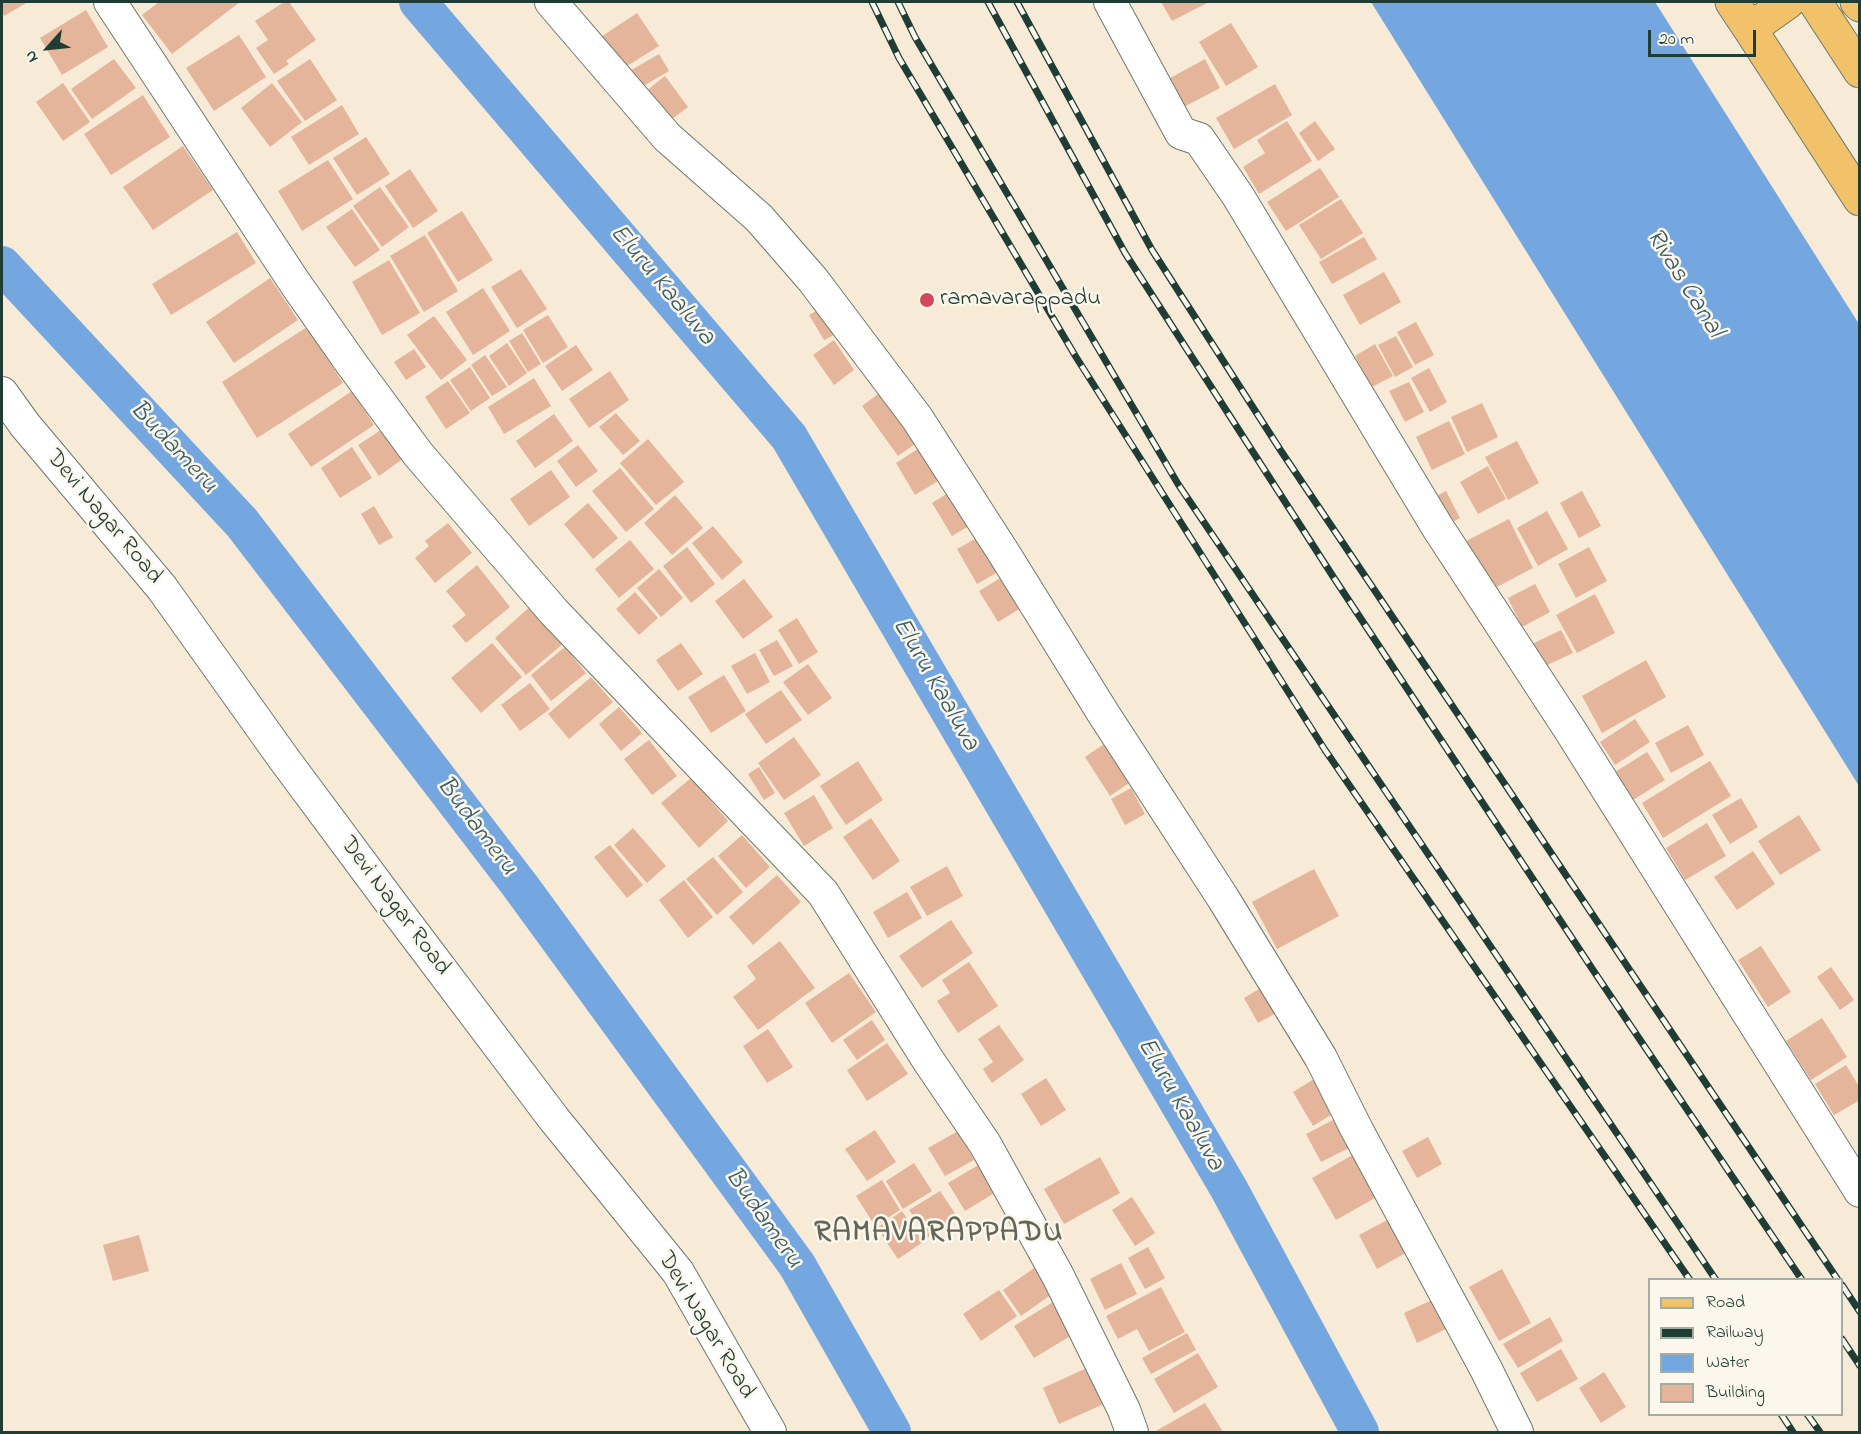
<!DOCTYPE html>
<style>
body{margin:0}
#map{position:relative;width:1861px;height:1434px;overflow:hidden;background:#f7ead6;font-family:"Indie Flower",sans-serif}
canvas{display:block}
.frame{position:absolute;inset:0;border:3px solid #1f3d34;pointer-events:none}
.legend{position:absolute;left:1648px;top:1278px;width:195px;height:138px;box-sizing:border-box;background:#fbf7ec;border:2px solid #a3ada2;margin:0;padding:8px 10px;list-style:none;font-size:18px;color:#1f3d34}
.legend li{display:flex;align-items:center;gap:12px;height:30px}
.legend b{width:30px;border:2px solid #a3ada2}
.north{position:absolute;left:18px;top:18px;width:60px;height:60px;-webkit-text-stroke:4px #fbf7ec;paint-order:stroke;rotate:243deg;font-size:16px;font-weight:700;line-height:24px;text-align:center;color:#1f3d34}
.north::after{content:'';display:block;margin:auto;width:21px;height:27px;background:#1f3d34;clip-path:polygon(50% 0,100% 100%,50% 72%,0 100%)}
.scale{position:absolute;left:1648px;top:30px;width:108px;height:27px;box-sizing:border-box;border:3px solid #1f3d34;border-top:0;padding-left:8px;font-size:18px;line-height:21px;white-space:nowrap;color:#1f3d34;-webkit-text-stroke:4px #fbf7ec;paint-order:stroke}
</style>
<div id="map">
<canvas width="1861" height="1434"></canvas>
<div class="frame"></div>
<ul class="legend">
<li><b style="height:8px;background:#f2c26a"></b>Road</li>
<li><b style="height:8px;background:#1f3d34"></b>Railway</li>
<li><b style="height:16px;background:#74a6df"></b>Water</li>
<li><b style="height:16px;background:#e4b59a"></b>Building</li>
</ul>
<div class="north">N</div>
<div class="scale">20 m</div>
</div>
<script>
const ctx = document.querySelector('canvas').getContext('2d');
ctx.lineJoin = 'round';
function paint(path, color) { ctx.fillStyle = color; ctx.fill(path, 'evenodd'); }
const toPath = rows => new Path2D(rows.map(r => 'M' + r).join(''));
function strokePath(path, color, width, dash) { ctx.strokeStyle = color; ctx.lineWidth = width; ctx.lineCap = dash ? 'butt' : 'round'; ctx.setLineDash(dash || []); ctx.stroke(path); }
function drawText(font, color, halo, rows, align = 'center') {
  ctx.font = font + ' "Indie Flower",sans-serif'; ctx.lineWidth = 5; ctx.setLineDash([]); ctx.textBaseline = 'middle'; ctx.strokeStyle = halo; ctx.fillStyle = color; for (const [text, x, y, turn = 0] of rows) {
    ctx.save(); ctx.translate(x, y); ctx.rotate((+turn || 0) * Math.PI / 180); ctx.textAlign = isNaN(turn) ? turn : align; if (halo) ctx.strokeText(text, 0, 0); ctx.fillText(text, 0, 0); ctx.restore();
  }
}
const water = toPath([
 [1371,2,1655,2,1859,324,1859,786]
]);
const canal = toPath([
 [418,2,789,437,1229,1189,1360,1432],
 [2,265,242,523,521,887,797,1265,892,1432]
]);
const building = toPath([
 [2,2,28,2,4,16,2,11],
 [159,2,240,2,172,54,142,15],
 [284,2,289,2,316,40,286,61,289,64,274,74,256,48,268,40,255,21],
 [1161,2,1209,2,1172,21],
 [86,10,108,47,62,75,40,38],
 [637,13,659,46,619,71,598,39],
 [1231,23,1258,67,1226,86,1199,42],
 [239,35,266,77,214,111,186,68],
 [659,54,669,71,638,89,628,72],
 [114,59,136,88,92,119,71,89],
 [310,59,337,100,305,121,277,81],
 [1205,59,1220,88,1178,110,1163,82],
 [665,76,688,107,668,122,645,92],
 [63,83,90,122,63,141,36,102],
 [272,83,302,122,270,147,241,108],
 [1275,84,1292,115,1234,149,1216,118],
 [143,95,170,137,111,175,84,134],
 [342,105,359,134,309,165,291,137],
 [1287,121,1312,161,1259,194,1243,167,1265,153,1257,140],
 [1315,121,1335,149,1318,161,1299,133],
 [366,137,390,174,357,195,333,158],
 [183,146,213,190,153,230,123,187],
 [328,160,353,199,302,231,278,191],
 [1320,168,1339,197,1286,231,1267,202],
 [410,169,438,211,413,228,385,186],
 [380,187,409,227,382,247,353,206],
 [1341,199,1363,233,1321,259,1299,225],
 [352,209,380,250,355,267,326,227],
 [462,211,493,260,458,282,427,233],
 [237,232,256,263,171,315,152,284],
 [425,235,458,291,424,312,390,256],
 [1364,237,1377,259,1332,284,1319,262],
 [389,260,420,313,382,335,352,282],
 [521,269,547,309,517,328,491,287],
 [1384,272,1401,302,1360,325,1343,295],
 [270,278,298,320,234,363,206,322],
 [483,288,510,331,473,355,446,312],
 [823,307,838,333,824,340,809,315],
 [548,315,568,347,543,363,523,330],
 [434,316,467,360,441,380,407,335],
 [1416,322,1434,355,1415,365,1397,332],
 [307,327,343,383,257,438,222,382],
 [522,333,541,364,528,372,509,341],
 [1396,336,1413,367,1395,377,1378,345],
 [834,340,854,370,834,385,813,355],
 [507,343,527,373,509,386,489,356],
 [1375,344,1393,376,1372,387,1355,356],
 [576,345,593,370,562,391,545,366],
 [414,349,426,367,406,380,394,362],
 [485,355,507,387,492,396,471,365],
 [470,367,490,398,471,411,450,380],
 [1429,368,1447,402,1430,412,1411,378],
 [610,371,629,400,589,428,569,399],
 [534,378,551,406,504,434,488,407],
 [448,381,470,413,446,429,425,397],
 [1409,382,1424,412,1405,422,1389,391],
 [885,389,922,439,898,456,862,406],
 [352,391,374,425,311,467,288,434],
 [1482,403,1498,437,1467,452,1451,417],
 [616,413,640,441,623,455,599,427],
 [554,414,573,441,535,468,516,441],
 [1449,421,1465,454,1432,470,1416,437],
 [384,428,404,458,379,476,358,445],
 [648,439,684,482,656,505,620,463],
 [1517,441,1539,483,1508,500,1485,457],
 [927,443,946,476,915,495,896,463],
 [578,445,598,471,576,487,557,461],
 [352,447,372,478,340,498,321,468],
 [1488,466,1506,499,1478,514,1460,482],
 [620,468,654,509,626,532,592,491],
 [551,470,570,497,529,526,510,499],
 [953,490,974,523,952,536,932,503],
 [1446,491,1460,518,1445,526,1431,499],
 [1582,491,1601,526,1579,538,1560,503],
 [675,495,703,528,672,555,644,523],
 [588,503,618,538,593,559,564,524],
 [374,506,393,537,379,545,361,514],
 [1547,511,1568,549,1538,566,1517,528],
 [1509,519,1533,568,1491,590,1466,541],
 [448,523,472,553,435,583,415,558,429,546,425,541],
 [713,526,743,562,722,580,692,543],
 [984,534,1003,569,977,584,957,549],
 [630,540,654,569,619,598,595,569],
 [687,547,715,584,691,603,663,566],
 [1589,547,1607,581,1576,598,1558,564],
 [477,565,510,607,466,643,452,626,466,615,446,591],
 [659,569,683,598,661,617,637,588],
 [1007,574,1026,605,998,622,979,591],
 [744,579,773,617,743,639,715,601],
 [1535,584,1550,612,1522,627,1508,598],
 [635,592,658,618,639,635,616,609],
 [1595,594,1615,633,1577,653,1556,615],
 [533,604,565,642,526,675,495,638],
 [797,618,818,652,799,664,778,630],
 [1561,630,1573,653,1543,667,1532,644],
 [777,640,793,666,774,676,759,650],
 [492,643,522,677,481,713,451,678],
 [681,643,703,674,678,691,656,660],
 [565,647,586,673,551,701,531,675],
 [755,653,770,682,747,694,731,666],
 [1646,660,1666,697,1602,733,1582,696],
 [808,664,832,698,808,715,783,682],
 [724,675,746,711,711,733,688,697],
 [591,677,613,702,569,739,548,714],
 [530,683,550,709,520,731,501,705],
 [781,690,802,720,766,744,745,714],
 [619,707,642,733,621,751,599,724],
 [1635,719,1650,742,1615,765,1600,742],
 [1688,725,1704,755,1671,773,1655,743],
 [794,737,821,775,784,800,758,763],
 [649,740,677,776,652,795,624,759],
 [1107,742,1132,781,1110,796,1085,757],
 [1647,752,1665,780,1633,800,1615,772],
 [858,761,883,800,846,825,820,786],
 [1710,761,1731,796,1663,838,1642,803],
 [759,767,775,793,764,800,748,774],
 [691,778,728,821,699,848,661,803],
 [1131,788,1145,814,1125,825,1111,799],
 [814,795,833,828,804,846,784,813],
 [1741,798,1758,827,1730,844,1712,815],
 [1799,815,1821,850,1780,875,1758,841],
 [871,818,900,861,873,880,843,837],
 [1707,823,1726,856,1685,880,1666,848],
 [633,828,666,866,647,883,614,845],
 [742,835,770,867,746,888,718,856],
 [610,845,643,885,627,898,594,857],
 [1753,851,1775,884,1737,910,1714,877],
 [713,857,743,892,717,915,686,879],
 [947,866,963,896,927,916,910,887],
 [1314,869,1339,916,1277,949,1252,902],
 [777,875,801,902,753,945,729,917],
 [684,880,713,917,688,938,659,900],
 [907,892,922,918,888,938,873,912],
 [951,920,973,953,922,988,899,956],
 [780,941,815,988,758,1030,733,997,756,979,747,966],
 [1761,946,1791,992,1768,1007,1738,960],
 [969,962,998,1006,958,1033,937,1001,950,993,942,980],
 [1831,967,1854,1000,1840,1010,1817,977],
 [849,973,876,1012,832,1043,805,1003],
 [1266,985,1280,1011,1258,1023,1244,998],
 [1822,1018,1847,1057,1811,1080,1786,1041],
 [872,1020,885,1040,857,1060,843,1040],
 [999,1025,1024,1060,992,1083,983,1069,993,1062,978,1039],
 [768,1029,793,1067,767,1083,743,1046],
 [887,1043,908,1074,867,1101,847,1070],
 [1846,1065,1860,1088,1860,1100,1834,1115,1815,1084],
 [1319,1076,1339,1110,1313,1126,1293,1092],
 [1046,1078,1066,1110,1041,1126,1021,1094],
 [1335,1119,1351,1147,1321,1162,1306,1134],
 [875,1130,896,1162,867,1181,845,1149],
 [958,1131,974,1160,945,1176,928,1148],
 [1428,1137,1442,1164,1417,1178,1402,1151],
 [1358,1152,1382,1194,1336,1220,1312,1178],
 [1100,1157,1120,1193,1064,1224,1044,1189],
 [914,1163,932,1191,903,1209,886,1181],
 [980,1164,996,1192,965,1211,948,1183],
 [882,1180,900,1210,875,1226,856,1196],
 [940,1191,958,1218,927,1238,909,1210],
 [1132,1197,1155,1233,1135,1246,1112,1210],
 [902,1211,923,1242,898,1259,877,1228],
 [1391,1218,1409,1251,1377,1269,1359,1235],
 [139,1235,149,1271,113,1281,103,1245],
 [1148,1247,1165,1278,1145,1289,1128,1258],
 [1121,1263,1137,1294,1105,1310,1090,1279],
 [1037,1266,1055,1292,1021,1316,1003,1290],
 [1502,1269,1531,1323,1499,1341,1469,1287],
 [1161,1287,1185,1332,1149,1351,1137,1329,1118,1339,1106,1316],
 [999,1290,1017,1316,981,1341,963,1314],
 [1434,1299,1448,1328,1417,1343,1404,1313],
 [1053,1302,1072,1335,1034,1358,1014,1326],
 [1550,1317,1563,1341,1518,1368,1503,1344],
 [1187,1333,1196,1350,1151,1374,1142,1358],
 [1561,1349,1578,1379,1537,1402,1520,1373],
 [1198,1353,1218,1387,1174,1413,1154,1379],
 [1089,1367,1106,1403,1059,1424,1043,1388],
 [1604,1372,1626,1407,1601,1423,1579,1388],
 [1205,1403,1223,1432,1154,1432]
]);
const street = toPath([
 [110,2,295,283,351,363,418,454,554,612,823,893,928,1060,985,1144,1058,1276,1124,1410,1132,1432],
 [551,2,667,137,759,218,813,280,917,418,1005,555,1103,713,1223,898,1321,1058,1357,1130,1486,1369,1517,1432],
 [1110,2,1181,133,1199,139,1238,196,1438,528,1570,730,1860,1191],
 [2,393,25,425,162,588,284,759,394,907,554,1119,678,1272,770,1432]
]);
const primary = toPath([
 [1732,2,1750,29],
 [1788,2,1750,29,1860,199],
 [1815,2,1860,71],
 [1857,2,1860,5]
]);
const rail = toPath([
 [872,2,899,58,1076,357,1325,750,1690,1280],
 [898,2,915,37,1178,484,1716,1280],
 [988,2,1125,253,1334,578,1595,973,1802,1280],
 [1017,2,1152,250,1281,451,1838,1280],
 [1842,1285,1860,1312],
 [1842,1339,1860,1366],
 [1781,1414,1793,1432],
 [1807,1414,1820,1432]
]);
const markers = [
 [927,300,8,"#d1495b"]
];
const poiNames = [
 ["ramavarappadu",940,300]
];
const streetNames = [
 ["Devi Nagar Road",103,518,50],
 ["Devi Nagar Road",394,907,53],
 ["Devi Nagar Road",705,1326,59]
];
const waterNames = [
 ["Rivas Canal",1683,284,58],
 ["Eluru Kaaluva",661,286,50],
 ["Budameru",172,448,47],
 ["Eluru Kaaluva",934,685,60],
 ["Budameru",475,827,53],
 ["Eluru Kaaluva",1179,1105,60],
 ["Budameru",762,1219,55]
];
const districtNames = [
 ["RAMAVARAPPADU",939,1235]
];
paint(water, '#74a6df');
strokePath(canal, '#74a6df', 38);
paint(building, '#e4b59a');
strokePath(street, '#6b7a6d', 34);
strokePath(primary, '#6b7a6d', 35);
strokePath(street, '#fff', 32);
strokePath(primary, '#f2c26a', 33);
strokePath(rail, '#1f3d34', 7);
strokePath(rail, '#fbf7ec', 4.5, [14]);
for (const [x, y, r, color] of markers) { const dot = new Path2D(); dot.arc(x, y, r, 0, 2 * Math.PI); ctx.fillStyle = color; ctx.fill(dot); strokePath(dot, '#fbf7ec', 2); }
drawText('24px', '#1f3d34', '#fbf7ec', poiNames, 'left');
drawText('24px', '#1f3d34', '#fbf7ec', streetNames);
drawText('italic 26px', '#395c67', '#fbf7ec', waterNames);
ctx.letterSpacing = '1.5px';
drawText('bold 30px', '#646758', '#fbf7ec', districtNames);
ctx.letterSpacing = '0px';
</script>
